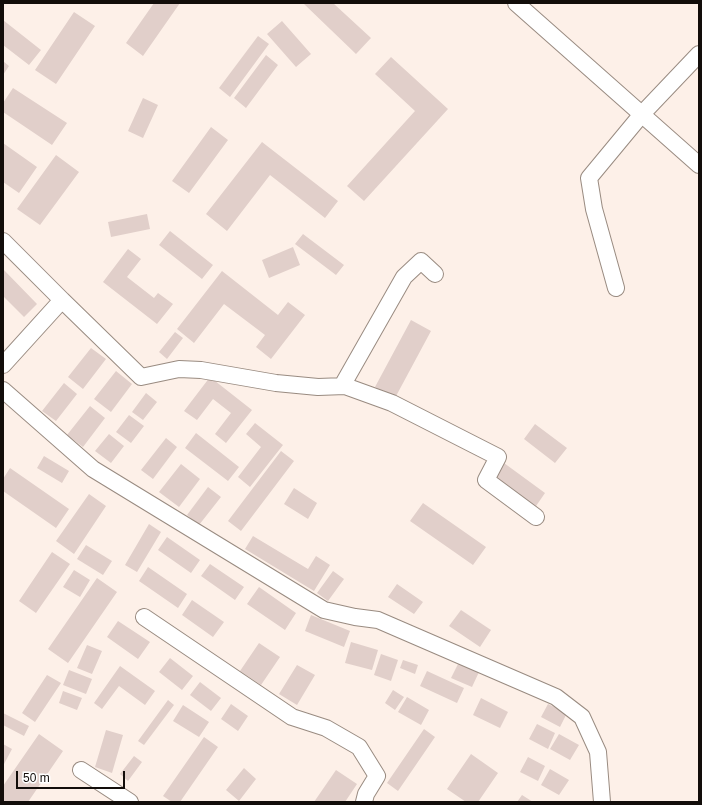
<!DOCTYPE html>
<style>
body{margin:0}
#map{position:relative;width:702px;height:805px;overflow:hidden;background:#fdf0e8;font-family:Helvetica,sans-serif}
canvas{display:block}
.frame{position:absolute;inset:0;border:4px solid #120d0a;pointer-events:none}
.scale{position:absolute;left:16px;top:771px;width:109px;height:18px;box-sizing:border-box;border:2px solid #120d0a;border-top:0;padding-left:5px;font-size:12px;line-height:14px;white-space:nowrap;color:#120d0a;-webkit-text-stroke:3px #fff;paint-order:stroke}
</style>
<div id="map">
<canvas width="702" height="805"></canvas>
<div class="frame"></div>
<div class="scale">50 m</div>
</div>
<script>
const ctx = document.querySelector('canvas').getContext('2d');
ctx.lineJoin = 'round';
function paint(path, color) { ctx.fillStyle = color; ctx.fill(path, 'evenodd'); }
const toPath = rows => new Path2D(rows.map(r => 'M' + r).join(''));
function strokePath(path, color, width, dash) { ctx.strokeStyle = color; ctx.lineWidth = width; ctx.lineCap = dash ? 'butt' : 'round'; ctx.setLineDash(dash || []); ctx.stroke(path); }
const building = toPath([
 [154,3,180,3,143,56,126,43],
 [306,3,333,3,371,38,356,54,304,4],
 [74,12,95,26,56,84,35,70],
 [3,20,41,50,29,65,3,45],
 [282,21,311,54,296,67,267,34],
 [258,36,269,44,230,97,219,88],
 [266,55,278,65,246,108,234,98],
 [391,57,448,109,364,201,347,186,415,111,375,74],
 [3,61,9,66,3,75],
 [13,88,67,123,52,145,3,112,3,103],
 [143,98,158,105,143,138,128,131],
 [211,127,228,140,189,193,172,181],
 [262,142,338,201,325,218,270,175,227,231,206,214],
 [3,143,37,167,19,193,3,182],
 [56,155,79,172,40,225,17,209],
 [147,214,150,229,111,237,108,222],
 [170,231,213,265,202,279,159,245],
 [303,234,344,265,336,275,295,244],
 [293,247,300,265,269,278,262,260],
 [128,249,141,259,127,277,154,298,158,293,173,304,157,324,103,282],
 [3,269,37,304,24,317,3,296],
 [222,271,278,315,288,302,305,315,271,359,256,347,265,335,224,304,194,343,177,329],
 [411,320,431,331,395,398,375,387],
 [175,332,183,338,167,359,159,352],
 [91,348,106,359,83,389,68,377],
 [116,371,132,384,111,412,94,399],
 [210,377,252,410,226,443,215,434,231,413,213,399,197,420,184,411],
 [64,383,77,394,56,421,42,411],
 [146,393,157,402,143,420,132,412],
 [90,406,105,418,83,447,67,435],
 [129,415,144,426,131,443,116,432],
 [255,423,283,445,250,487,238,477,261,447,246,434],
 [535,424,567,448,555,463,524,439],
 [196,433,239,467,228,481,185,448],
 [109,434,124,446,111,463,95,451],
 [166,438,177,447,153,479,141,470],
 [281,451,294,461,241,531,228,521],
 [44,456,69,471,62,483,37,468],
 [504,463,545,493,534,509,493,479],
 [181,464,200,479,179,507,159,492],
 [10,468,69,509,56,528,3,491,3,479],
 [208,487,221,497,199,525,187,515],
 [294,488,317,503,308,519,284,504],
 [89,494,106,506,74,554,56,541],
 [423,503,486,547,473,565,410,521],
 [149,524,161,532,137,572,125,565],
 [253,536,308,569,316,556,330,565,314,591,245,549],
 [167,537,200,560,191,573,158,550],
 [86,545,112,561,103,575,77,559],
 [52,552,70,564,36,613,19,601],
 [210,564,244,587,235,600,201,576],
 [148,567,187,594,178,608,139,581],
 [74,570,90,580,80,597,63,587],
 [333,571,344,579,328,601,317,593],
 [97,578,117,592,68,663,48,649],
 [397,584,423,602,414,614,388,597],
 [259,587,296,613,285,630,247,604],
 [192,600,224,622,213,637,182,615],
 [461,610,491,630,480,647,449,626],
 [311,615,350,631,344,647,305,631],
 [118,621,150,642,138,659,107,637],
 [351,642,378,650,372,670,345,663],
 [259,643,280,657,261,685,240,671],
 [87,645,102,651,92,674,77,668],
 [381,654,398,660,391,681,374,675],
 [170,658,193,676,182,690,159,672],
 [403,660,418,665,415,674,400,668],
 [459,662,479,672,472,687,451,678],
 [297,665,315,675,297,705,279,694],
 [120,666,155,691,145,705,119,686,102,709,94,703],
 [69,670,92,679,86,694,63,685],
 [427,671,464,688,457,703,420,686],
 [47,675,61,683,35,722,22,713],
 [200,682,221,698,211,711,190,695],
 [393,690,404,697,395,710,385,703],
 [63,691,82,698,77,710,59,703],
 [407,697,429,710,421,725,398,712],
 [481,698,508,712,500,728,473,715],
 [168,700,174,705,144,745,138,741],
 [231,704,248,716,238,731,221,719],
 [548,704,567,713,560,727,541,717],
 [183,705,209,722,199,737,173,721],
 [3,713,29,726,24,736,3,725],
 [537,724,555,733,548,749,529,739],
 [424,729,435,737,398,791,387,783],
 [106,730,123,735,112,773,95,767],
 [39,734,63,751,28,802,3,802,3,786],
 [559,734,579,745,570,760,550,749],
 [204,737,218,747,180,802,172,802,163,796],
 [3,744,12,749,3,766],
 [471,754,498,773,478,802,466,802,447,789],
 [134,756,142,762,128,781,120,774],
 [528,757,545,766,538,781,520,772],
 [244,768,256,779,239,801,226,790],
 [550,769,569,780,559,795,541,785],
 [336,770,357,784,345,802,314,802],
 [522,795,533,802,517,802]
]);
const minor = toPath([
 [516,3,699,165],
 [3,241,62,300,3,365],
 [616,288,594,209,589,178,642,114,699,54],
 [62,300,141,377,179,369,201,370,276,383,318,387,345,386,392,403,498,457,486,480,536,517],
 [342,386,404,277,421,261,435,274],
 [3,390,93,469,324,610,355,617,378,620,556,697,582,717,598,752,602,802],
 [144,617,292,717,326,728,359,747,377,776,366,794,364,802],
 [81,770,130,802]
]);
paint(building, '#e1cfca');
strokePath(minor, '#998b81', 18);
strokePath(minor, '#fff', 16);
</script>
